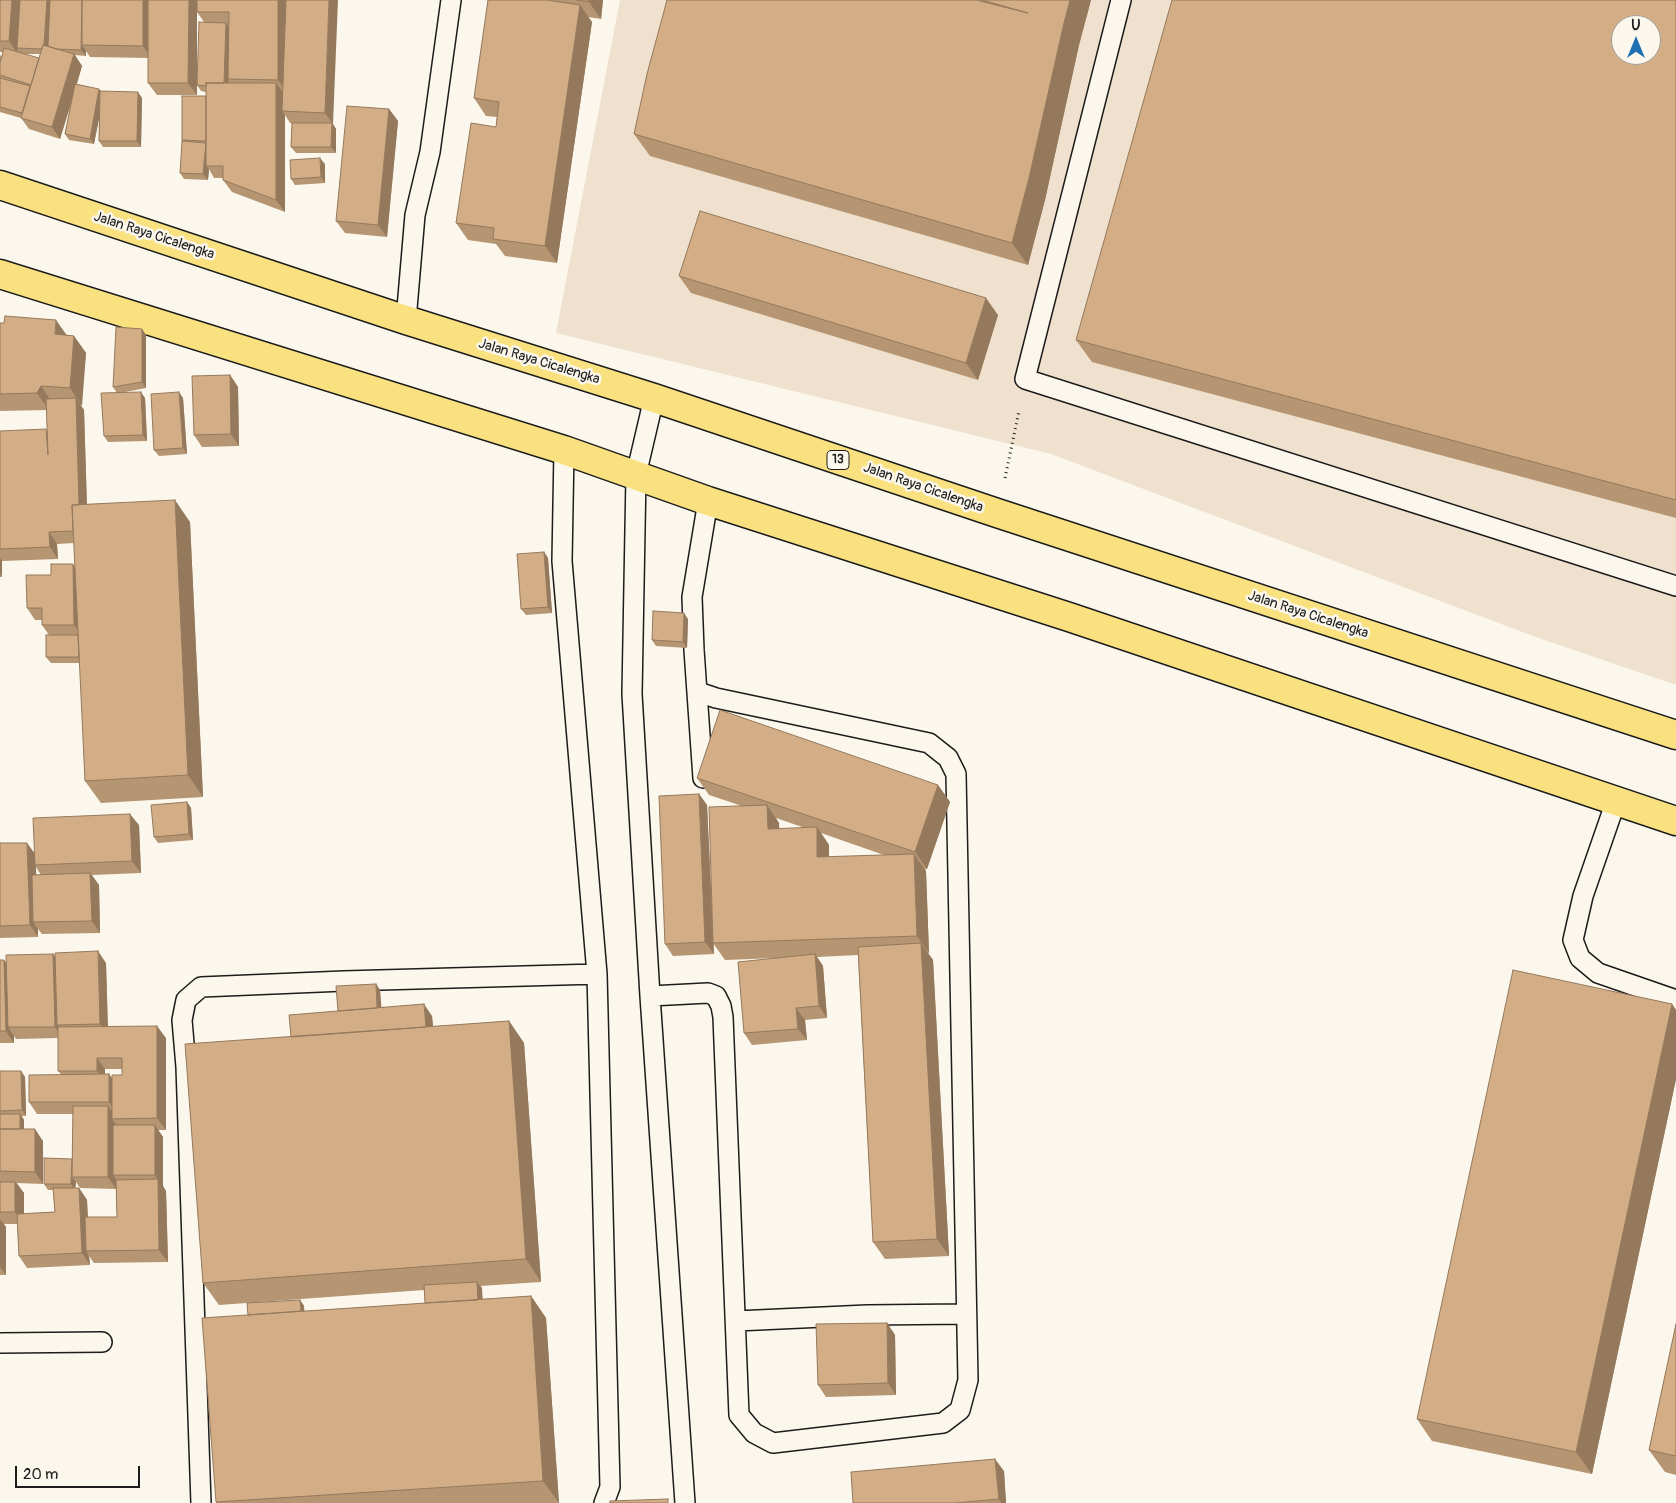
<!DOCTYPE html>
<style>
body{margin:0}
#map{position:relative;width:1676px;height:1503px;overflow:hidden;background:#fbf7ec;font-family:Pangolin,sans-serif}
canvas{display:block}
.north{position:absolute;left:1611px;top:15px;width:50px;height:50px;box-sizing:border-box;background:#fbf7ec;border:1px solid #a29f99;border-radius:50%;rotate:0deg;font-size:14px;font-weight:700;line-height:20px;text-align:center;color:#1c1c1c}
.north::after{content:'';display:block;margin:auto;width:18px;height:22px;background:#1f6fb2;clip-path:polygon(50% 0,100% 100%,50% 72%,0 100%)}
.scale{position:absolute;left:15px;top:1466px;width:125px;height:22px;box-sizing:border-box;border:2px solid #1c1c1c;border-top:0;padding-left:6px;font-size:15px;line-height:18px;white-space:nowrap;color:#1c1c1c;-webkit-text-stroke:4px #fbf7ec;paint-order:stroke}
</style>
<div id="map">
<canvas width="1676" height="1503"></canvas>
<div class="north">U</div>
<div class="scale">20 m</div>
</div>
<script>
const ctx = document.querySelector('canvas').getContext('2d');
ctx.lineJoin = 'round';
function paint(path, color) { ctx.fillStyle = color; ctx.fill(path, 'evenodd'); }
const toPath = rows => new Path2D(rows.map(r => 'M' + r).join(''));
function strokePath(path, color, width, dash) { ctx.strokeStyle = color; ctx.lineWidth = width; ctx.lineCap = dash ? 'butt' : 'round'; ctx.setLineDash(dash || []); ctx.stroke(path); }
function drawText(font, color, halo, rows, align = 'center') {
  ctx.font = font + ' Pangolin,sans-serif'; ctx.lineWidth = 5; ctx.setLineDash([]); ctx.textBaseline = 'middle'; ctx.strokeStyle = halo; ctx.fillStyle = color; for (const [text, x, y, turn = 0] of rows) {
    ctx.save(); ctx.translate(x, y); ctx.rotate((+turn || 0) * Math.PI / 180); ctx.textAlign = isNaN(turn) ? turn : align; if (halo) ctx.strokeText(text, 0, 0); ctx.fillText(text, 0, 0); ctx.restore();
  }
}
const built = toPath([
 [620,0,1676,0,1676,685,1533,636,1051,454,556,333],
 [1621,25,1651,25,1651,55,1621,55]
]);
const path = toPath([
 [1005,478,1019,411]
]);
const service = toPath([
 [1121,0,1025,379,1676,586],
 [406,320,415,215,430,152,451,0],
 [654,398,636,475,632,694,650,996,685,1503],
 [564,450,562,561,597,974,610,1487,604,1503],
 [703,778,694,650,692,597,708,501],
 [1616,801,1583,896,1573,940,1580,958,1598,973,1676,1000],
 [650,996,708,993,716,996,721,1006,723,1017,739,1415,754,1433,773,1443,943,1423,960,1410,968,1380,956,774,948,758,929,743,716,698,698,692],
 [736,1321,867,1315,966,1314],
 [0,1343,102,1342],
 [201,1503,186,1067,182,1020,186,1000,201,987,344,981,597,974]
]);
const trunk = toPath([
 [0,185,406,320,654,398,997,513,1676,735],
 [0,274,564,450,708,501,1069,617,1676,821]
]);
const wall = toPath([
 [0,0,197,0,197,95,157,95,148,83,148,58,90,57,86,51,86,56,75,55,82,66,77,84,101,91,142,98,141,147,103,147,99,141,99,116,94,144,69,140,65,134,71,104,60,139,29,129,21,118,0,112,0,55,2,57,3,52,0,52],
 [23,54,40,54,39,58],
 [286,0,333,124,336,129,336,153,296,153,291,147,292,123,290,123,285,115,285,212,232,192,223,180,223,178,214,178,209,169,208,180,184,179,180,173,183,141,182,140,206,96,206,92,201,91,197,85,204,22,197,12],
 [488,0,603,0,601,19,588,17,592,22,557,263,505,256,496,244,468,240,456,223,496,127,497,117,486,116,474,98],
 [667,0,1091,0,1079,45,1045,200,1028,265,650,156,634,134],
 [1676,0,1676,518,1092,362,1076,340],
 [389,109,398,121,387,237,345,233,336,221],
 [325,164,325,183,295,185,291,179],
 [679,276,998,315,978,380,691,293],
 [0,323,74,336,86,353,81,406,84,410,87,504,190,522,203,797,101,803,85,781,80,663,51,663,46,657,49,635,42,625,42,620,35,620,27,608,51,575,75,566,74,543,57,544,58,559,2,561,2,577,0,577,0,431,47,431,47,410,0,411],
 [142,329,146,335,146,388,120,393,145,398,147,441,108,442,104,436,117,393,113,387],
 [230,375,238,387,239,446,202,447,194,435],
 [183,398,187,454,159,456,154,450],
 [544,552,548,558,552,613,526,615,521,609],
 [688,619,687,648,656,646,652,640],
 [697,778,938,785,950,802,927,869,925,869,926,871,929,953,928,953,933,960,949,1256,885,1259,873,1242,858,955,817,957,823,966,827,1018,805,1020,807,1040,752,1045,744,1033,776,958,725,960,713,943,742,806,709,795],
 [776,818,805,828,779,829,779,823],
 [821,833,884,855,829,857,829,845],
 [699,794,707,805,714,954,673,956,665,944],
 [187,802,191,808,193,840,158,843,154,837],
 [139,825,141,873,92,875,99,885,100,933,42,934,38,929,38,937,0,938,0,843,27,843,34,853],
 [36,867,41,875,36,875],
 [53,954,55,956,106,963,108,1026,166,1038,166,1130,158,1130,163,1137,163,1186,166,1191,168,1262,94,1263,89,1256,90,1265,27,1268,19,1256,17,1224,4,1224,6,1227,6,1275,0,1275,0,1071,21,1071,25,1077,26,1116,22,1116,24,1120,24,1129,43,1141,43,1184,17,1183,24,1193,24,1214,55,1212,53,1190,48,1190,44,1184,72,1159,73,1114,37,1114,29,1102,61,1074,58,1071,58,1038,16,1039,14,1036,14,1043,0,1043,0,960,4,960,7,964],
 [105,1069,122,1069,122,1075,112,1078,105,1074],
 [76,1182,80,1188,116,1189,117,1217,88,1217,87,1200,79,1188,75,1188],
 [376,984,380,990,381,1007,432,1016,433,1027,509,1021,524,1043,541,1282,480,1286,482,1288,482,1299,531,1296,546,1318,559,1503,216,1503,216,1502,300,1300,304,1306,304,1311,425,1303,424,1290,219,1305,203,1283,291,1037,338,1011],
 [1672,1004,1676,1010,1676,1079,1592,1474,1432,1441,1417,1419],
 [887,1323,895,1335,896,1395,826,1397,818,1385],
 [1676,1324,1676,1475,1665,1472,1649,1450],
 [1004,1471,1006,1503,853,1503]
]);
const shadedWall = toPath([
 [12,0,21,0,17,53,9,41],
 [47,0,51,0,48,55,44,49],
 [143,0,149,0,151,58,143,46],
 [189,0,197,0,197,95,188,83],
 [278,0,286,0,286,91,278,80],
 [329,0,338,0,333,124,336,129,336,153,331,147,332,123,325,113],
 [589,0,603,0,601,19,589,2],
 [1070,0,1091,0,1079,45,1045,200,1028,265,1012,243,1064,23],
 [580,5,592,22,557,263,545,246],
 [226,23,230,29,228,93,224,87],
 [82,45,86,51,86,56,81,50],
 [74,54,82,66,60,139,52,127],
 [276,83,285,95,282,111,285,115,285,212,276,200],
 [99,89,104,95,94,144,90,139],
 [138,92,142,98,141,147,137,141],
 [389,109,398,121,387,237,378,225],
 [206,143,206,166,209,169,208,180,203,174],
 [320,158,325,164,325,183,321,177],
 [986,298,998,315,978,380,966,363],
 [56,320,68,337,55,334],
 [142,329,146,335,146,388,142,382],
 [74,336,86,353,82,406,70,388],
 [230,375,238,387,239,446,231,434],
 [41,386,53,404,49,410,37,393],
 [141,392,145,398,147,441,143,435],
 [179,392,183,398,187,454,183,448],
 [76,398,84,410,88,543,79,531],
 [175,500,190,522,203,797,188,775],
 [49,532,57,544,58,559,50,547],
 [544,552,548,558,552,613,548,607],
 [0,558,2,561,2,577,0,574],
 [73,564,82,576,82,636,74,625],
 [684,613,688,619,687,648,683,642],
 [938,785,950,802,927,869,915,852],
 [699,794,707,805,714,954,705,942],
 [187,802,191,808,193,840,189,834],
 [767,805,779,823,780,846,768,829],
 [130,814,139,825,141,873,132,861],
 [817,827,829,845,829,874,817,857],
 [27,843,35,854,35,865,36,867,38,922,33,922,38,929,38,937,30,925],
 [914,854,926,871,929,953,917,936],
 [90,873,99,885,100,933,92,921],
 [921,943,933,960,949,1256,937,1239],
 [98,951,106,963,108,1036,100,1024],
 [53,954,62,966,57,1025,63,1034,63,1038,55,1027],
 [815,954,823,966,827,1018,819,1006],
 [4,960,12,971,8,1027,14,1036,14,1043,6,1031],
 [376,984,380,990,382,1015,378,1009],
 [424,1004,432,1016,435,1046,427,1034],
 [1672,1004,1676,1010,1676,1079,1592,1474,1576,1452],
 [796,1008,805,1020,807,1040,798,1029],
 [509,1021,524,1043,541,1282,526,1259],
 [157,1026,166,1038,166,1130,157,1118],
 [97,1058,105,1069,105,1082,97,1071],
 [21,1071,25,1077,26,1116,22,1110],
 [109,1074,117,1086,117,1113,109,1102],
 [108,1106,117,1118,112,1119,117,1126,113,1175,116,1179,116,1189,108,1177],
 [20,1114,24,1120,24,1137,20,1131],
 [155,1125,163,1137,163,1186,166,1191,168,1262,159,1250,158,1180,155,1175],
 [35,1129,43,1141,43,1184,35,1172],
 [72,1159,72,1177,76,1182,75,1190,71,1184],
 [15,1182,24,1193,24,1224,15,1212],
 [79,1188,87,1200,89,1251,86,1251,89,1256,90,1265,82,1253],
 [0,1219,6,1227,6,1275,0,1267],
 [477,1282,482,1288,484,1322,479,1316],
 [531,1296,546,1318,559,1503,543,1481],
 [300,1300,304,1306,306,1334,302,1328],
 [887,1323,895,1335,896,1395,888,1383],
 [995,1459,1004,1471,1006,1503,1001,1503,999,1499]
]);
const building = toPath([
 [0,0,12,0,9,41,0,41,0,0],
 [20,0,47,0,44,45,43,45,42,49,17,48,20,0],
 [50,0,82,0,81,50,56,49,48,46,50,0],
 [82,0,143,0,143,46,82,45,82,0],
 [148,0,189,0,188,83,148,83,148,0],
 [197,0,278,0,278,80,228,79,229,12,197,12,197,0],
 [286,0,329,0,325,113,282,111,286,0],
 [488,0,547,0,580,5,545,246,493,239,494,228,456,223,471,123,496,127,499,102,474,98,488,0],
 [577,0,589,0,589,2,577,0],
 [667,0,976,0,1028,13,982,0,1070,0,1064,23,1029,178,1012,243,634,134,647,74,667,0],
 [1172,0,1676,0,1676,500,1076,340,1172,0],
 [1621,25,1651,25,1651,55,1621,55,1621,25],
 [199,22,226,23,224,83,206,83,206,86,197,85,199,22],
 [43,45,74,54,52,127,21,118,43,45],
 [4,48,39,58,31,85,0,75,0,63,4,48],
 [0,78,30,86,22,113,0,107,0,78],
 [206,83,276,83,276,200,223,180,223,166,206,166,206,83],
 [75,84,99,89,90,139,65,134,75,84],
 [100,91,138,92,137,141,99,141,100,91],
 [182,96,206,96,206,141,182,140,182,96],
 [347,106,389,109,378,225,336,221,347,106],
 [292,123,332,123,331,147,291,147,292,123],
 [182,141,206,143,203,174,180,173,182,141],
 [320,158,321,177,291,179,290,160,320,158],
 [700,211,986,298,966,363,679,276,700,211],
 [5,316,56,320,55,334,74,336,70,388,41,386,37,393,0,394,0,323,4,323,5,316],
 [116,327,142,329,142,382,113,387,116,327],
 [230,375,231,434,194,435,192,376,230,375],
 [141,392,143,435,104,436,101,393,141,392],
 [179,392,183,448,154,450,151,394,179,392],
 [76,398,79,505,72,505,73,531,49,532,50,547,0,549,0,431,46,429,48,455,46,399,76,398],
 [175,500,188,775,85,781,72,505,175,500],
 [544,552,548,607,521,609,517,554,544,552],
 [51,564,73,564,74,625,42,625,42,608,27,608,26,575,51,575,51,564],
 [653,611,684,613,683,642,652,640,653,611],
 [46,635,78,635,79,657,46,657,46,635],
 [720,710,938,785,915,852,697,778,720,710],
 [699,794,705,942,665,944,659,796,699,794],
 [187,802,189,834,154,837,151,805,187,802],
 [767,805,768,829,817,827,817,857,914,854,917,936,713,943,709,807,767,805],
 [130,814,132,861,35,865,33,818,130,814],
 [0,843,27,843,30,925,0,926,0,843],
 [90,873,92,921,33,922,32,875,90,873],
 [921,943,937,1239,873,1242,858,947,921,943],
 [98,951,100,1024,57,1025,55,953,98,951],
 [53,954,55,1027,8,1027,6,955,53,954],
 [815,954,819,1006,796,1008,798,1029,744,1033,738,962,815,954],
 [0,960,4,960,6,1031,0,1031,0,960],
 [1513,970,1672,1004,1576,1452,1417,1419,1513,970],
 [376,984,377,1008,338,1011,336,986,376,984],
 [424,1004,426,1027,291,1037,289,1015,424,1004],
 [509,1021,526,1259,203,1283,185,1044,509,1021],
 [157,1026,157,1118,112,1119,112,1075,122,1075,122,1058,97,1058,97,1071,58,1071,58,1027,157,1026],
 [0,1071,21,1071,22,1110,0,1111,0,1071],
 [109,1074,109,1102,29,1102,29,1075,109,1074],
 [73,1106,108,1106,108,1177,72,1177,73,1106],
 [0,1114,20,1114,20,1129,0,1129,0,1114],
 [113,1125,155,1125,155,1175,113,1175,113,1125],
 [0,1129,35,1129,35,1172,0,1171,0,1129],
 [44,1158,72,1159,71,1184,44,1184,44,1158],
 [158,1179,159,1250,86,1251,85,1217,117,1217,116,1180,158,1179],
 [0,1182,15,1182,15,1212,0,1212,0,1182],
 [53,1188,79,1188,82,1253,19,1256,17,1214,55,1212,53,1188],
 [477,1282,478,1300,425,1303,424,1285,477,1282],
 [531,1296,543,1481,216,1502,202,1318,531,1296],
 [300,1300,301,1311,248,1315,247,1303,300,1300],
 [887,1323,888,1383,818,1385,816,1324,887,1323],
 [1676,1324,1676,1456,1649,1450,1676,1324],
 [995,1459,999,1499,955,1503,853,1503,851,1472,995,1459],
 [668,1499,668,1503,610,1503,610,1501,668,1499]
]);
const shields = [
 [838,460,22]
];
const shieldNames = [
 ["13",838,460]
];
const streetNames = [
 ["Jalan Raya Cicalengka",154,236,18],
 ["Jalan Raya Cicalengka",539,362,17],
 ["Jalan Raya Cicalengka",923,488,19],
 ["Jalan Raya Cicalengka",1308,615,18]
];
paint(built, '#efe1cd');
strokePath(service, '#1c1c1c', 22);
strokePath(trunk, '#1c1c1c', 31);
strokePath(path, '#1c1c1c', 3, [1, 4]);
strokePath(service, '#fbf7ec', 19);
strokePath(trunk, '#fae180', 28);
paint(wall, '#b59572');
paint(shadedWall, '#94795d');
paint(building, '#d3ad85');
strokePath(building, '#94795d', 1);
for (const [x, y, w] of shields) { const box = new Path2D(); box.roundRect(x - w / 2, y - 9.5, w, 19, 4); ctx.fillStyle = '#fbf7ec'; ctx.fill(box); strokePath(box, '#1c1c1c', 1); }
drawText('bold 12px', '#1c1c1c', null, shieldNames);
drawText('14px', '#1c1c1c', '#fbf7ec', streetNames);
</script>
